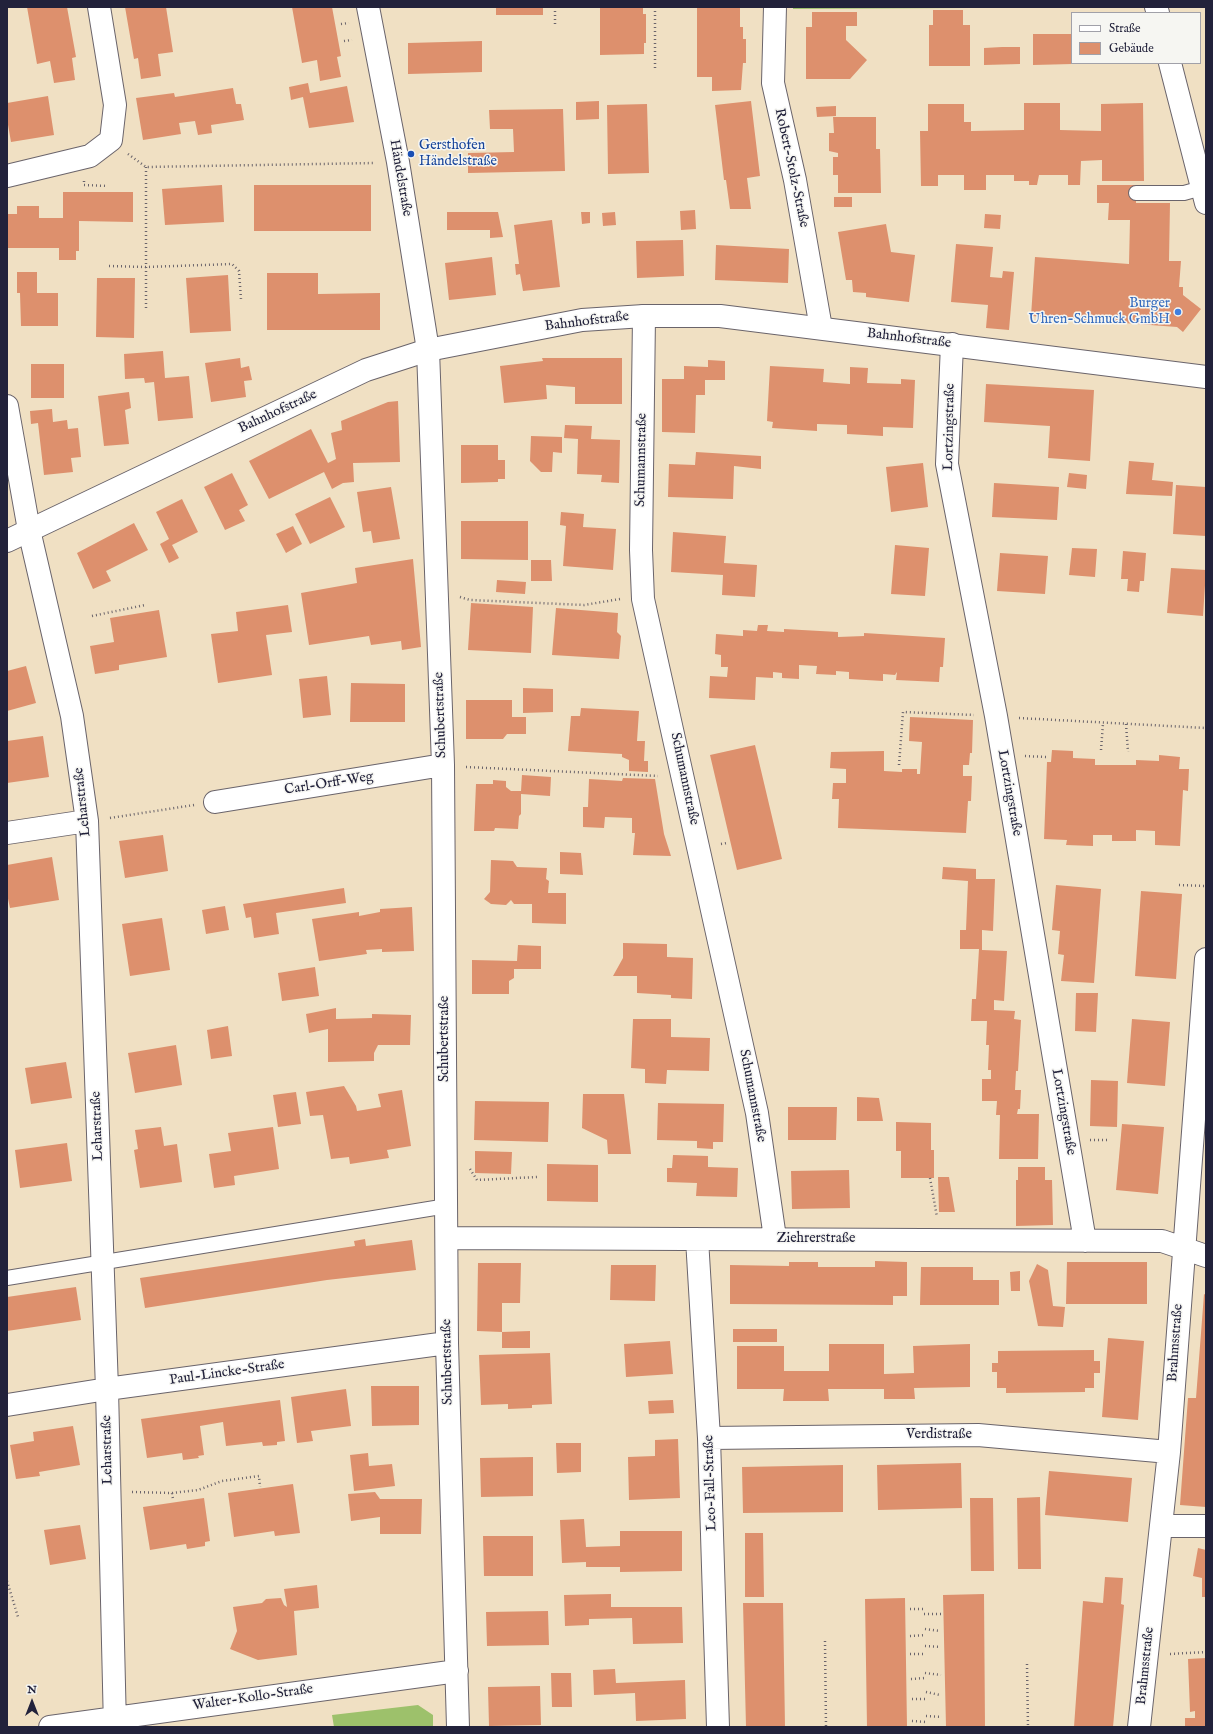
<!DOCTYPE html>
<meta charset="utf-8">
<style>
body{margin:0}
#map{position:relative;width:1213px;height:1734px;overflow:hidden;background:#f0e0c3;font-family:"IM FELL English",serif}
canvas{display:block}
.frame{position:absolute;inset:0;border:8px solid #22223b;pointer-events:none}
.legend{position:absolute;left:1071px;top:12px;width:130px;height:52px;box-sizing:border-box;background:#f6f6f2;border:1px solid #a1a1a9;margin:0;padding:5px 7px;list-style:none;font-size:12px;color:#22223b}
.legend li{display:flex;align-items:center;gap:8px;height:20px}
.legend b{width:20px;border:1px solid #a1a1a9}
.north{position:absolute;left:12px;top:1682px;width:40px;height:40px;-webkit-text-stroke:3px #f6f6f2;paint-order:stroke;rotate:0deg;font-size:11px;font-weight:700;line-height:16px;text-align:center;color:#22223b}
.north::after{content:'';display:block;margin:auto;width:14px;height:18px;background:#22223b;clip-path:polygon(50% 0,100% 100%,50% 72%,0 100%)}
</style>
<div id="map">
<canvas width="1213" height="1734"></canvas>
<div class="frame"></div>
<ul class="legend">
<li><b style="height:5px;background:#fff"></b>Straße</li>
<li><b style="height:11px;background:#dd906d"></b>Gebäude</li>
</ul>
<div class="north">N</div>
</div>
<script>
const ctx = document.querySelector('canvas').getContext('2d');
ctx.lineJoin = 'round';
function paint(path, color) { ctx.fillStyle = color; ctx.fill(path, 'evenodd'); }
const toPath = rows => new Path2D(rows.map(r => 'M' + r).join(''));
function strokePath(path, color, width, dash) { ctx.strokeStyle = color; ctx.lineWidth = width; ctx.lineCap = dash ? 'butt' : 'round'; ctx.setLineDash(dash || []); ctx.stroke(path); }
function drawText(font, color, halo, rows, align = 'center') {
  ctx.font = font + ' "IM FELL English",serif'; ctx.lineWidth = 3; ctx.setLineDash([]); ctx.textBaseline = 'middle'; ctx.strokeStyle = halo; ctx.fillStyle = color; for (const [text, x, y, turn = 0] of rows) {
    ctx.save(); ctx.translate(x, y); ctx.rotate((+turn || 0) * Math.PI / 180); ctx.textAlign = isNaN(turn) ? turn : align; if (halo) ctx.strokeText(text, 0, 0); ctx.fillText(text, 0, 0); ctx.restore();
  }
}
const green = toPath([
 [793,7,969,7,969,8,793,9],
 [418,1705,433,1715,433,1727,334,1727,332,1715]
]);
const building = toPath([
 [27,7,67,7,76,57,72,58,75,80,54,83,50,61,37,64],
 [125,7,166,7,173,52,158,54,161,76,141,79,138,58,134,59],
 [292,7,332,7,341,56,337,57,341,77,320,81,317,60,302,63],
 [496,7,543,7,543,15,496,15],
 [600,7,643,7,643,14,646,14,646,43,644,43,644,54,600,55],
 [697,7,740,7,740,27,743,27,743,39,746,39,746,63,743,63,741,90,712,91,712,77,697,77],
 [933,10,963,10,963,25,970,25,970,66,929,66,929,25,933,25],
 [812,12,857,12,857,26,846,26,846,40,867,60,850,79,806,79,806,27,812,27],
 [1033,34,1072,34,1072,64,1033,65],
 [482,41,482,72,408,74,408,43],
 [1002,47,1020,47,1020,64,984,65,984,48],
 [308,83,310,93,347,86,354,122,309,128,303,97,291,100,289,87],
 [233,88,236,104,241,104,244,120,211,125,212,133,198,135,195,121,179,123,181,134,143,140,136,98,174,93,175,97],
 [48,96,54,135,11,142,7,119,7,103],
 [599,101,599,119,576,120,576,102],
 [751,101,760,176,747,178,751,209,730,209,726,180,724,180,715,105],
 [1024,103,1060,103,1060,130,1101,131,1101,104,1143,103,1144,181,1102,181,1102,160,1081,161,1080,185,1068,185,1068,175,1039,175,1037,185,1029,185,1029,181,1014,181,1014,175,986,175,986,190,964,190,964,175,938,175,938,186,921,186,920,131,928,131,928,104,964,104,964,122,971,122,971,131,1024,130],
 [647,104,649,173,608,174,607,105],
 [836,106,836,116,817,117,816,107],
 [563,109,565,171,468,173,468,153,514,152,513,129,490,129,489,110],
 [833,117,876,117,876,149,880,149,881,193,838,193,838,175,833,175,833,157,838,157,838,153,829,151,829,133,834,133],
 [222,185,224,222,165,225,162,189],
 [254,185,371,185,371,231,254,231],
 [1097,185,1136,185,1136,203,1170,203,1169,261,1181,261,1179,287,1183,287,1183,295,1201,309,1183,332,1177,327,1031,316,1035,257,1129,264,1130,220,1108,220,1109,203,1097,203],
 [63,192,133,192,133,222,79,221,79,251,76,251,76,260,59,260,59,248,7,248,8,214,17,214,17,206,39,206,39,218,63,218],
 [834,197,852,197,852,207,834,207],
 [695,210,696,229,681,230,680,211],
 [447,212,498,212,503,237,490,238,490,230,447,230],
 [581,212,590,212,590,223,582,224],
 [615,212,616,225,603,226,602,213],
 [985,214,1001,215,1000,229,984,228],
 [552,220,560,287,523,291,520,274,516,275,515,264,519,264,514,225],
 [886,224,891,252,915,255,909,302,866,297,866,293,853,292,852,280,846,280,838,232],
 [683,240,684,276,637,278,636,241],
 [956,244,993,247,990,277,1002,278,1003,271,1014,272,1009,330,986,328,988,305,951,302],
 [716,245,789,249,788,283,715,280],
 [492,257,496,295,449,300,445,263],
 [17,272,37,272,37,293,58,293,58,326,21,326,20,293,17,293],
 [267,273,318,273,318,294,380,293,380,330,267,330],
 [228,275,231,331,190,333,186,278],
 [97,278,135,278,134,338,96,337],
 [163,351,165,378,189,376,193,418,158,421,154,382,145,383,144,378,125,379,124,354],
 [240,358,241,368,249,366,252,380,244,381,246,397,211,402,205,363],
 [542,358,622,358,622,404,575,404,575,387,546,385,547,399,504,403,500,366,543,361],
 [708,360,725,361,725,380,705,380,705,395,696,395,695,433,662,432,662,379,684,379,684,366,708,367],
 [31,364,64,364,64,398,31,398],
 [770,366,824,369,823,382,850,384,850,367,868,368,867,383,901,384,901,379,915,380,913,428,883,427,883,436,847,434,847,425,817,424,817,431,772,428,773,422,767,421],
 [986,384,1094,390,1090,461,1048,458,1050,426,984,422],
 [129,392,131,408,125,410,129,444,104,446,98,396],
 [398,401,400,462,353,463,354,482,343,483,332,489,324,472,269,499,249,461,311,429,328,463,336,459,331,433,342,430,341,421,388,402],
 [52,409,53,422,67,420,68,429,78,428,81,457,71,458,73,472,44,475,38,423,31,424,30,411],
 [565,425,592,426,591,439,620,440,619,483,601,482,602,475,577,474,578,439,564,438],
 [531,436,562,437,562,453,553,452,552,472,541,472,530,461],
 [461,445,498,445,498,460,505,460,505,479,498,479,498,482,461,483],
 [696,452,761,456,761,469,734,466,733,499,668,497,669,464,695,465],
 [1129,461,1154,463,1152,480,1173,482,1172,496,1126,494],
 [923,463,928,507,891,512,886,467],
 [232,473,248,505,239,510,245,521,225,530,204,487],
 [1069,473,1087,475,1086,489,1067,487],
 [994,483,1059,487,1057,520,992,517],
 [1176,485,1206,487,1206,536,1173,534],
 [391,487,400,539,373,543,371,531,363,532,357,492],
 [330,497,345,527,310,544,295,514],
 [182,499,198,532,172,545,179,558,169,563,160,544,169,539,156,512],
 [561,512,584,514,583,527,616,529,613,570,563,566,566,526,560,525],
 [461,521,528,521,528,560,461,559],
 [134,523,148,550,106,571,111,581,93,589,77,553],
 [293,526,302,544,286,553,276,534],
 [673,532,726,536,724,563,757,565,755,597,722,595,723,575,671,572],
 [895,545,929,548,925,596,891,594],
 [1072,548,1097,549,1095,577,1069,575],
 [1123,551,1146,553,1144,581,1140,581,1139,592,1127,591,1128,579,1121,579],
 [1000,553,1048,556,1045,594,997,591],
 [413,559,421,647,402,650,401,641,371,645,369,636,309,645,301,593,357,583,355,568],
 [531,560,551,560,552,581,531,581],
 [1171,568,1206,570,1203,616,1167,613],
 [497,580,526,582,525,594,496,592],
 [471,603,533,607,531,653,468,650],
 [288,605,292,632,266,635,272,675,218,683,211,634,238,631,236,612],
 [556,608,618,613,617,632,621,636,619,659,552,655],
 [159,610,167,657,119,665,119,670,95,674,90,646,114,642,110,618],
 [758,625,768,625,767,631,784,632,784,629,838,632,838,637,864,636,864,633,945,638,943,667,940,667,939,682,896,680,897,672,895,675,883,674,883,681,849,679,849,672,836,671,836,675,816,674,817,666,799,665,799,679,782,678,782,673,773,672,773,678,756,677,755,700,709,698,710,676,727,677,728,667,721,667,721,655,715,654,716,634,743,636,743,630,757,631],
 [26,666,36,703,7,711,7,671],
 [327,676,331,715,303,718,299,679],
 [351,683,405,684,405,722,350,722],
 [523,688,553,689,553,712,523,713],
 [466,700,512,700,512,717,526,717,526,734,507,734,503,739,466,739],
 [581,708,639,711,637,741,645,741,644,761,648,761,648,772,629,771,629,760,622,757,622,754,568,751,571,716,580,716],
 [910,717,973,720,972,753,970,753,969,765,963,765,963,776,972,776,971,801,968,801,966,833,838,828,839,799,832,799,833,783,846,783,846,769,830,768,831,752,884,751,884,771,902,772,902,769,917,769,917,774,920,774,922,742,909,741],
 [43,736,49,777,7,783,7,741],
 [755,745,782,859,737,870,710,755],
 [1052,750,1073,751,1073,758,1095,759,1095,765,1136,765,1136,760,1159,761,1159,755,1180,757,1179,769,1189,769,1188,791,1183,790,1180,846,1155,845,1155,831,1136,830,1136,841,1112,841,1112,835,1093,835,1093,846,1066,845,1067,840,1044,839,1047,762,1051,762],
 [522,775,551,777,550,796,521,794,521,814,519,816,518,829,495,828,494,831,474,831,476,784,493,784,493,780,506,781,506,787,511,791,521,791],
 [623,778,655,779,664,834,671,856,633,855,635,833,632,833,632,818,605,817,604,828,583,827,583,807,588,807,589,779,622,781],
 [163,835,168,871,125,878,119,841],
 [560,852,581,853,583,875,560,874],
 [52,857,59,900,10,908,7,894,7,865],
 [491,860,513,861,517,867,547,868,546,879,549,881,548,893,566,893,566,924,532,923,532,904,514,904,511,900,506,905,491,904,484,899,490,892],
 [943,867,976,869,976,879,995,879,993,931,982,930,982,950,1007,951,1004,1001,994,1000,994,1010,1015,1011,1014,1019,1021,1020,1018,1071,1016,1071,1015,1090,1021,1090,1020,1109,1018,1109,1017,1114,1039,1114,1038,1159,999,1159,1000,1115,996,1115,997,1101,982,1101,982,1079,991,1079,991,1070,988,1070,989,1045,986,1045,987,1021,971,1021,972,999,976,999,979,949,960,949,960,930,966,930,968,881,942,879],
 [1056,885,1101,889,1094,983,1061,981,1064,955,1058,954,1060,931,1052,930],
 [344,888,346,903,276,913,279,934,254,938,251,917,246,918,243,904],
 [1141,891,1182,894,1176,979,1135,976],
 [225,906,229,930,206,934,202,910],
 [412,907,414,951,382,952,382,949,366,950,367,954,319,961,312,919,359,912,359,916,380,912,380,909],
 [162,918,170,970,130,976,122,924],
 [623,943,667,944,667,957,693,958,692,999,671,998,671,995,637,993,637,976,613,976,623,958],
 [518,945,541,946,541,969,514,969,514,978,509,981,509,994,472,994,472,960,517,961],
 [315,967,319,996,282,1001,278,973],
 [1076,993,1098,993,1096,1032,1075,1031],
 [336,1008,336,1019,372,1018,372,1014,411,1015,410,1045,378,1045,374,1053,374,1061,328,1062,328,1029,309,1033,306,1014],
 [633,1019,671,1019,671,1037,710,1038,709,1071,667,1070,666,1084,645,1083,645,1069,631,1068],
 [1132,1019,1170,1022,1165,1086,1127,1083],
 [228,1026,232,1056,211,1059,207,1030],
 [176,1045,182,1085,135,1093,128,1053],
 [66,1062,72,1098,31,1104,25,1068],
 [1091,1080,1118,1081,1117,1127,1090,1126],
 [344,1086,356,1106,357,1111,381,1107,378,1094,402,1090,411,1146,387,1150,389,1158,350,1164,349,1157,331,1159,323,1115,310,1116,306,1092],
 [296,1092,301,1124,278,1127,273,1095],
 [583,1094,624,1094,631,1154,608,1154,607,1140,582,1128],
 [857,1097,879,1098,883,1121,857,1121],
 [475,1101,549,1102,548,1142,474,1140],
 [658,1103,724,1104,723,1142,713,1142,713,1149,697,1148,697,1141,657,1140],
 [788,1107,837,1107,836,1140,788,1140],
 [896,1122,931,1123,931,1150,934,1150,934,1178,901,1178,901,1151,896,1151],
 [1122,1124,1164,1127,1158,1194,1116,1190],
 [161,1127,164,1146,177,1144,182,1182,140,1188,134,1150,138,1149,135,1130],
 [273,1127,279,1169,234,1176,235,1185,214,1188,209,1154,231,1151,228,1133],
 [67,1143,72,1181,20,1188,15,1150],
 [475,1151,512,1152,511,1174,475,1173],
 [673,1155,708,1156,708,1167,738,1168,737,1197,696,1196,697,1183,667,1182,667,1168,672,1168],
 [547,1164,598,1165,598,1202,547,1201],
 [1018,1167,1045,1167,1045,1180,1052,1180,1053,1225,1016,1226,1016,1180,1018,1180],
 [849,1170,850,1208,792,1209,791,1171],
 [938,1177,949,1177,955,1212,939,1212],
 [365,1239,366,1246,412,1240,416,1270,327,1280,145,1308,140,1278,355,1246,354,1241],
 [875,1261,907,1262,907,1296,893,1296,893,1305,730,1304,730,1265,789,1266,789,1262,818,1262,818,1267,875,1267],
 [1067,1262,1147,1262,1147,1304,1066,1304],
 [478,1263,521,1263,520,1303,502,1303,502,1332,530,1331,530,1348,502,1348,502,1332,477,1331],
 [1037,1264,1048,1270,1053,1306,1065,1307,1063,1327,1038,1326,1029,1281],
 [611,1265,656,1265,655,1301,610,1300],
 [921,1267,973,1267,973,1280,999,1280,999,1305,920,1305],
 [1020,1271,1020,1291,1011,1291,1010,1272],
 [76,1287,81,1320,7,1331,7,1297],
 [1204,1294,1206,1295,1206,1507,1180,1505,1188,1398,1196,1398],
 [733,1329,777,1329,777,1342,733,1342],
 [1108,1338,1144,1341,1138,1420,1102,1417],
 [670,1341,673,1374,626,1377,624,1344],
 [829,1344,884,1344,884,1374,914,1373,913,1346,970,1344,970,1387,914,1388,915,1399,884,1399,884,1389,828,1389,829,1401,783,1401,784,1389,737,1389,737,1346,784,1346,784,1371,829,1371],
 [1094,1350,1094,1361,1100,1361,1100,1373,1094,1373,1094,1388,1085,1388,1085,1392,1006,1393,1006,1388,997,1388,997,1372,992,1372,992,1363,998,1363,998,1351],
 [550,1353,552,1404,532,1405,532,1408,508,1409,508,1404,481,1405,479,1355],
 [371,1386,419,1386,419,1425,372,1426],
 [346,1389,351,1426,311,1431,313,1441,297,1443,291,1397],
 [280,1400,285,1441,277,1442,277,1445,263,1446,262,1442,226,1446,223,1422,200,1426,204,1455,198,1456,199,1458,183,1460,182,1453,147,1458,141,1419],
 [673,1400,674,1413,649,1414,648,1401],
 [73,1426,80,1465,39,1472,40,1476,16,1479,10,1445,34,1441,33,1432],
 [678,1439,680,1498,629,1500,628,1457,655,1456,655,1440],
 [556,1443,581,1443,581,1472,557,1473],
 [368,1453,369,1466,392,1464,395,1486,354,1491,350,1455],
 [533,1457,533,1496,481,1497,480,1458],
 [961,1463,962,1508,878,1510,877,1465],
 [843,1465,843,1512,743,1513,742,1467],
 [1049,1471,1132,1478,1128,1522,1045,1515],
 [293,1484,300,1533,275,1536,274,1531,234,1537,228,1493],
 [375,1492,380,1499,422,1499,421,1534,380,1534,380,1517,351,1521,348,1494],
 [1040,1497,1041,1569,1018,1569,1017,1498],
 [204,1498,210,1541,205,1542,205,1546,187,1549,186,1544,150,1550,143,1507],
 [970,1498,993,1498,994,1571,971,1571],
 [584,1519,586,1547,620,1546,620,1531,682,1531,682,1571,620,1572,620,1567,586,1567,586,1562,562,1563,560,1520],
 [80,1525,86,1559,50,1565,44,1530],
 [745,1533,763,1533,764,1597,745,1597],
 [483,1536,533,1536,533,1576,484,1576],
 [1198,1548,1206,1550,1206,1597,1202,1597,1202,1578,1193,1576],
 [1105,1577,1123,1578,1121,1604,1124,1605,1113,1727,1074,1727,1083,1601,1103,1603],
 [317,1585,319,1608,294,1611,297,1655,258,1660,230,1649,237,1631,233,1607,262,1603,266,1599,281,1598,284,1605,287,1607,284,1589],
 [611,1594,611,1607,682,1607,683,1643,633,1644,632,1618,589,1619,589,1625,565,1626,564,1595],
 [984,1594,985,1727,946,1727,943,1595],
 [905,1598,907,1727,867,1727,865,1599],
 [743,1603,783,1603,785,1727,746,1727],
 [548,1611,549,1645,487,1646,486,1612],
 [1206,1658,1206,1727,1185,1727,1185,1718,1195,1718,1195,1711,1190,1712,1188,1659],
 [615,1669,616,1683,685,1680,686,1719,636,1721,635,1693,594,1695,593,1670],
 [551,1673,571,1673,572,1707,552,1707],
 [540,1686,541,1725,489,1726,488,1687]
]);
const path = toPath([
 [555,7,555,26],
 [655,7,655,70],
 [341,24,349,23],
 [344,41,352,40],
 [128,154,146,167,375,163],
 [146,167,146,309],
 [84,181,84,185,108,186],
 [109,266,146,267,232,264,239,271,241,299],
 [460,597,470,600,584,605,620,599],
 [92,616,145,605],
 [1019,718,1206,728],
 [1126,724,1128,752],
 [1101,750,1103,723],
 [1025,756,1046,757],
 [899,765,903,712,974,715],
 [466,767,658,776],
 [110,818,194,805],
 [721,844,727,843],
 [1179,885,1206,886],
 [1090,1140,1110,1140],
 [470,1169,477,1180,537,1177],
 [930,1178,937,1217],
 [132,1492,172,1493,198,1490,222,1481,259,1476,260,1487],
 [172,1493,173,1499],
 [7,1581,18,1617],
 [910,1609,924,1609],
 [924,1614,941,1614],
 [925,1629,940,1631],
 [910,1636,925,1635],
 [825,1641,826,1727],
 [925,1646,941,1647],
 [910,1654,925,1654],
 [1170,1654,1206,1652],
 [1027,1664,1028,1727],
 [925,1673,941,1675],
 [911,1679,925,1678],
 [926,1692,940,1695],
 [912,1699,926,1699],
 [926,1716,942,1717],
 [912,1721,926,1722]
]);
const lane = toPath([
 [1136,193,1184,193,1202,188],
 [7,1278,447,1206]
]);
const street = toPath([
 [368,7,398,162,428,350,443,765,447,1343,458,1727],
 [775,7,773,83,795,180,821,328],
 [1156,7,1158,13],
 [1170,63,1206,203],
 [7,176,90,156,111,140,115,105,99,7],
 [644,316,641,550,643,599,757,1113,775,1238],
 [952,344,947,464,996,716,1085,1241],
 [7,406,29,530,72,716,87,821,107,1389,115,1727],
 [215,802,443,765],
 [7,833,87,821],
 [447,1238,1162,1241,1206,1256],
 [697,1239,709,1438,718,1727],
 [7,1405,107,1389,447,1343],
 [709,1438,978,1435,1169,1452],
 [1162,1526,1206,1526],
 [50,1727,457,1671],
 [1139,1727,1169,1452,1206,959]
]);
const secondary = toPath([
 [7,541,366,370,428,350,582,320,644,316,720,316,1206,377]
]);
const markers = [
 [411,154,4,"#1a4fb4"],
 [1178,312,4,"#3f7fe0"]
];
const transitNames = [
 ["Gersthofen",419,146],
 ["Händelstraße",419,162]
];
const streetNames = [
 ["Robert-Stolz-Straße",791,168,78],
 ["Händelstraße",400,178,80],
 ["Bahnhofstraße",587,322,-7],
 ["Bahnhofstraße",909,339,7],
 ["Bahnhofstraße",278,412,-25],
 ["Lortzingstraße",950,427,-89],
 ["Schumannstraße",642,460,-89],
 ["Schubertstraße",441,715,-92],
 ["Schumannstraße",684,779,78],
 ["Carl-Orff-Weg",329,784,-9],
 ["Lortzingstraße",1009,793,80],
 ["Leharstraße",83,802,-96],
 ["Schubertstraße",445,1039,-90],
 ["Schumannstraße",752,1096,79],
 ["Lortzingstraße",1063,1112,80],
 ["Leharstraße",98,1126,-92],
 ["Ziehrerstraße",816,1239],
 ["Brahmsstraße",1176,1343,-86],
 ["Schubertstraße",448,1362,-91],
 ["Paul-Lincke-Straße",227,1373,-8],
 ["Verdistraße",939,1435],
 ["Leharstraße",108,1450,-91],
 ["Leo-Fall-Straße",711,1483,-92],
 ["Brahmsstraße",1146,1666,-84],
 ["Walter-Kollo-Straße",253,1698,-8]
];
const shopNames = [
 ["Burger",1170,304],
 ["Uhren-Schmuck GmbH",1170,320]
];
paint(green, '#9dc16b');
paint(building, '#dd906d');
strokePath(lane, '#6a646b', 16);
strokePath(street, '#6a646b', 24);
strokePath(secondary, '#6a646b', 24);
strokePath(path, '#6a646b', 2.5, [1, 3]);
strokePath(lane, '#fff', 14);
strokePath(street, '#fff', 22);
strokePath(secondary, '#fff', 22);
for (const [x, y, r, color] of markers) { const dot = new Path2D(); dot.arc(x, y, r, 0, 2 * Math.PI); ctx.fillStyle = color; ctx.fill(dot); strokePath(dot, '#f6f6f2', 1.5); }
drawText('14px', '#164399', '#f6f6f2', transitNames, 'left');
drawText('14px', '#22223b', '#f6f6f2', streetNames);
drawText('14px', '#366cbe', '#f6f6f2', shopNames, 'right');
</script>
